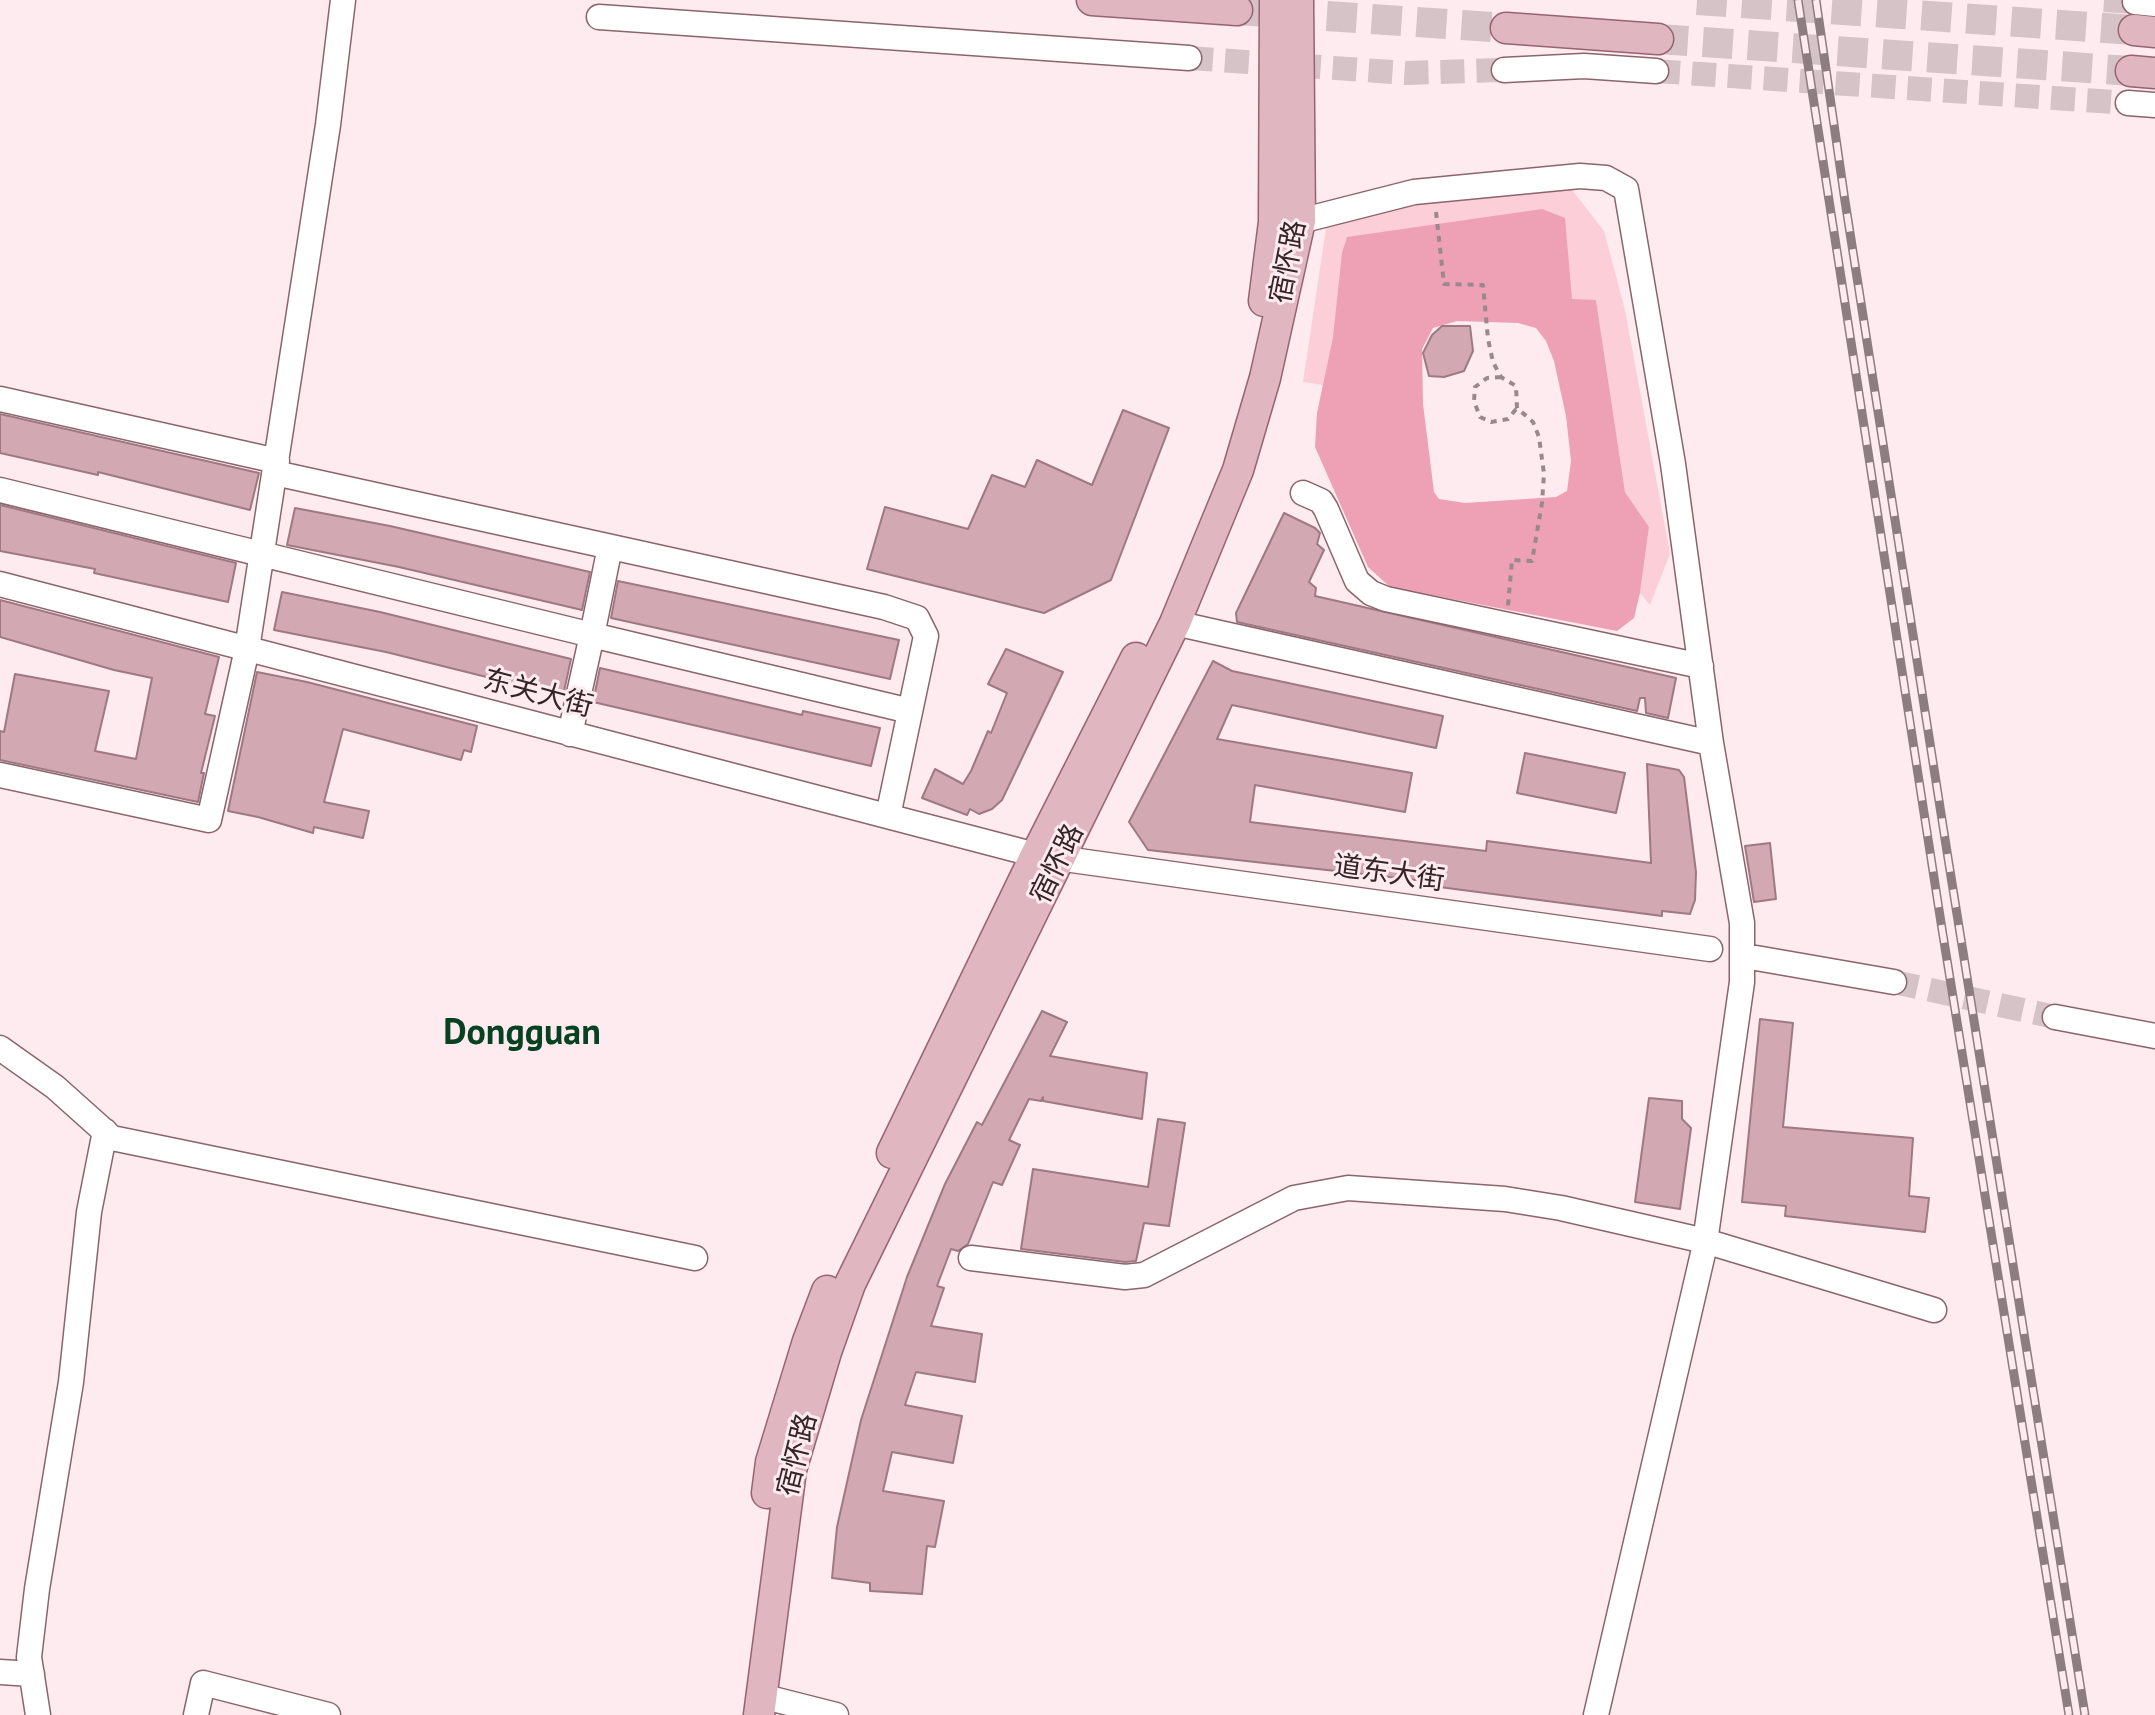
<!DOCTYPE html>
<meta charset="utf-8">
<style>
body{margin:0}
canvas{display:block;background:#fdebef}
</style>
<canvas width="2155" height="1715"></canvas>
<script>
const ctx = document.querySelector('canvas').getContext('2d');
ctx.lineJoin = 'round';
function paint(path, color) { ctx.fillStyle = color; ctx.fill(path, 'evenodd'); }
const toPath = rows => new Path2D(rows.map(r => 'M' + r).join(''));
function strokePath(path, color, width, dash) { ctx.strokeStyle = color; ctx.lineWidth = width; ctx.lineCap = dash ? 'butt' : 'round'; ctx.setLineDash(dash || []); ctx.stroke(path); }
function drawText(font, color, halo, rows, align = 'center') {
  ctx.font = font + ' "PT Sans","Noto Sans SC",sans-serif'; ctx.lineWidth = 6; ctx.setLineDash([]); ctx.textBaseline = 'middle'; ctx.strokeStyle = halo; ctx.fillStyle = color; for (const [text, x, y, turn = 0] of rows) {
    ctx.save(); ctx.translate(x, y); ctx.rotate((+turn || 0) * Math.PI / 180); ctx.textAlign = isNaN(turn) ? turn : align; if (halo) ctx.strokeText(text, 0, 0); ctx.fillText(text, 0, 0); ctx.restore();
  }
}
const green = toPath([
 [1569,186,1604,231,1625,310,1670,554,1650,605,1640,593,1649,527,1625,492,1596,300,1333,337,1323,385,1303,382,1327,222,1381,205]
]);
const water = toPath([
 [1542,209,1565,218,1572,299,1596,300,1625,492,1649,527,1640,593,1634,618,1617,631,1390,587,1368,567,1315,447,1317,413,1333,337,1342,253,1347,237],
 [1457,321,1518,323,1536,328,1546,341,1554,361,1566,416,1571,461,1567,491,1556,497,1465,503,1439,499,1434,492,1423,404,1422,349,1433,328]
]);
const building = toPath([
 [1442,326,1470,326,1473,351,1464,371,1444,377,1429,376,1423,353,1432,335,1442,326],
 [1123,410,1169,428,1111,580,1044,613,867,569,885,507,968,529,992,475,1025,487,1037,460,1092,485,1123,410],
 [0,414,259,473,250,510,98,472,98,475,0,453,0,414],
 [0,505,236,563,228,602,94,573,95,569,0,551,0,505],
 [295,508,390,526,590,572,582,610,399,567,287,545,295,508],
 [1284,513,1315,528,1320,533,1317,544,1324,550,1309,582,1316,588,1315,596,1676,678,1668,718,1646,713,1645,698,1640,698,1637,711,1237,622,1236,613,1284,513],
 [618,581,899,640,890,679,611,618,618,581],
 [282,592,380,612,571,659,563,696,386,652,274,630,282,592],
 [0,600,219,657,205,714,215,716,201,773,204,773,198,802,0,760,0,731,4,732,15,674,109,691,95,751,136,759,152,678,114,670,0,637,0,600],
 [1006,649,1063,672,1002,800,992,809,979,814,970,809,967,815,922,798,935,769,963,784,971,771,988,731,991,733,1007,693,988,684,1006,649],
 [1213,661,1232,671,1443,716,1436,748,1232,705,1217,739,1412,773,1405,812,1255,785,1250,822,1486,851,1487,841,1651,863,1647,764,1679,770,1684,777,1696,872,1695,900,1690,914,1662,911,1662,916,1424,885,1425,881,1148,850,1129,822,1213,661],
 [600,668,802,715,803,711,880,728,871,766,593,702,600,668],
 [257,672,307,682,477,726,471,752,464,750,461,760,343,729,324,802,369,811,363,838,314,827,313,833,258,817,228,811,257,672],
 [1525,753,1625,773,1616,813,1517,793,1525,753],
 [1770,843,1776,899,1754,902,1745,846,1770,843],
 [1042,1011,1067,1022,1050,1056,1147,1073,1142,1119,1043,1101,1043,1097,1041,1101,1029,1099,1009,1140,1020,1145,1002,1185,993,1182,968,1244,958,1251,951,1249,937,1286,944,1288,931,1326,982,1334,975,1382,916,1372,905,1405,962,1416,953,1463,892,1452,883,1491,944,1501,935,1547,927,1546,922,1594,870,1591,870,1583,832,1578,837,1527,861,1420,907,1277,945,1184,977,1122,982,1125,1042,1011],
 [1760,1019,1793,1023,1783,1127,1913,1138,1909,1196,1929,1198,1925,1232,1785,1216,1786,1206,1742,1202,1760,1019],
 [1649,1098,1682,1101,1682,1119,1691,1128,1680,1209,1635,1202,1649,1098],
 [1158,1119,1185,1123,1169,1226,1144,1223,1136,1261,1125,1262,1021,1249,1033,1169,1148,1187,1158,1119]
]);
const minorTunnel = toPath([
 [2104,0,2135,2],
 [1189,58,1407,73,1504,70],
 [1656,71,2128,103],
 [1894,982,2055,1017]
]);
const majorTunnel = toPath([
 [1697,0,2134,30],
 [1237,10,1506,28],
 [1658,39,2131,71]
]);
const path = toPath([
 [1436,212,1444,284,1483,285,1488,339,1493,362,1501,377,1516,386,1517,408,1533,422,1539,437,1544,474,1542,503,1532,561,1512,560,1508,606],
 [1501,377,1487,378,1475,387,1474,401,1480,417,1491,422,1508,419,1517,408]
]);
const minor = toPath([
 [2135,2,2155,4],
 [599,17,1189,58],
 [1504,70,1584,66,1656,71],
 [2128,103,2155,105],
 [1300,221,1414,192,1580,176,1606,178,1626,189,1673,464,1711,743,1742,923,1742,982,1704,1249,1596,1715],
 [0,399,277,461],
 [275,473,884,607,917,618,926,636,888,816],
 [0,490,592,635,570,734],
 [1303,493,1321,501,1326,509,1357,581,1371,593,1386,599,1701,666],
 [610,547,592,635,910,711],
 [0,584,1036,855,1710,949],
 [1175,623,1711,743],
 [0,775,209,820,247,649,328,125,343,0],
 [1756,958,1894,982],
 [2055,1017,2155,1036],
 [0,1048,55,1087,112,1138,695,1258],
 [971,1258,1125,1277,1144,1275,1294,1198,1348,1188,1505,1199,1561,1208,1705,1241,1934,1310],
 [0,1672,32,1674],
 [761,1696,836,1715],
 [38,1715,29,1657,37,1589,71,1382,89,1212,105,1131],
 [196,1715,203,1683,328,1715]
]);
const major = toPath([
 [1092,0,1237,10],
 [1506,28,1658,39],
 [2134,30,2155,32],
 [2131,71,2155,73],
 [1264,301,1274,222,1275,0],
 [892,1153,1036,855,1136,658],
 [767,1493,771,1462,808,1341,827,1291],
 [759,1715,791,1470,826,1352,850,1284,1175,623,1238,470,1265,378,1300,221,1298,0]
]);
const rail = toPath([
 [1798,0,1942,929,2069,1715],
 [1816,0,1845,201,1948,858,2085,1715]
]);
const streetNames = [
 ["宿怀路",1289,262,-79],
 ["东关大街",538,694,15],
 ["宿怀路",1058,864,-64],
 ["道东大街",1389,874,8],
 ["宿怀路",798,1455,-76]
];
const districtNames = [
 ["Dongguan",522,1034]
];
paint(green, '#fcced8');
paint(water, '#eea1b4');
paint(building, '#d2a9b2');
strokePath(building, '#9f7981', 2);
strokePath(minorTunnel, '#d5c3c7', 24, [24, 12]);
strokePath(majorTunnel, '#d5c3c7', 30, [30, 15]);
strokePath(minor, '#8a656d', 27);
strokePath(major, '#976370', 33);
strokePath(path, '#99888c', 4, [6, 6]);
strokePath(minor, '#fff', 24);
strokePath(major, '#e0b6c0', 30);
strokePath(rail, '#8d7c80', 9);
strokePath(rail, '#fdebef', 6, [18]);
drawText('28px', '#352529', '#fdebef', streetNames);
drawText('bold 36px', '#064222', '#fdebef', districtNames);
</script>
